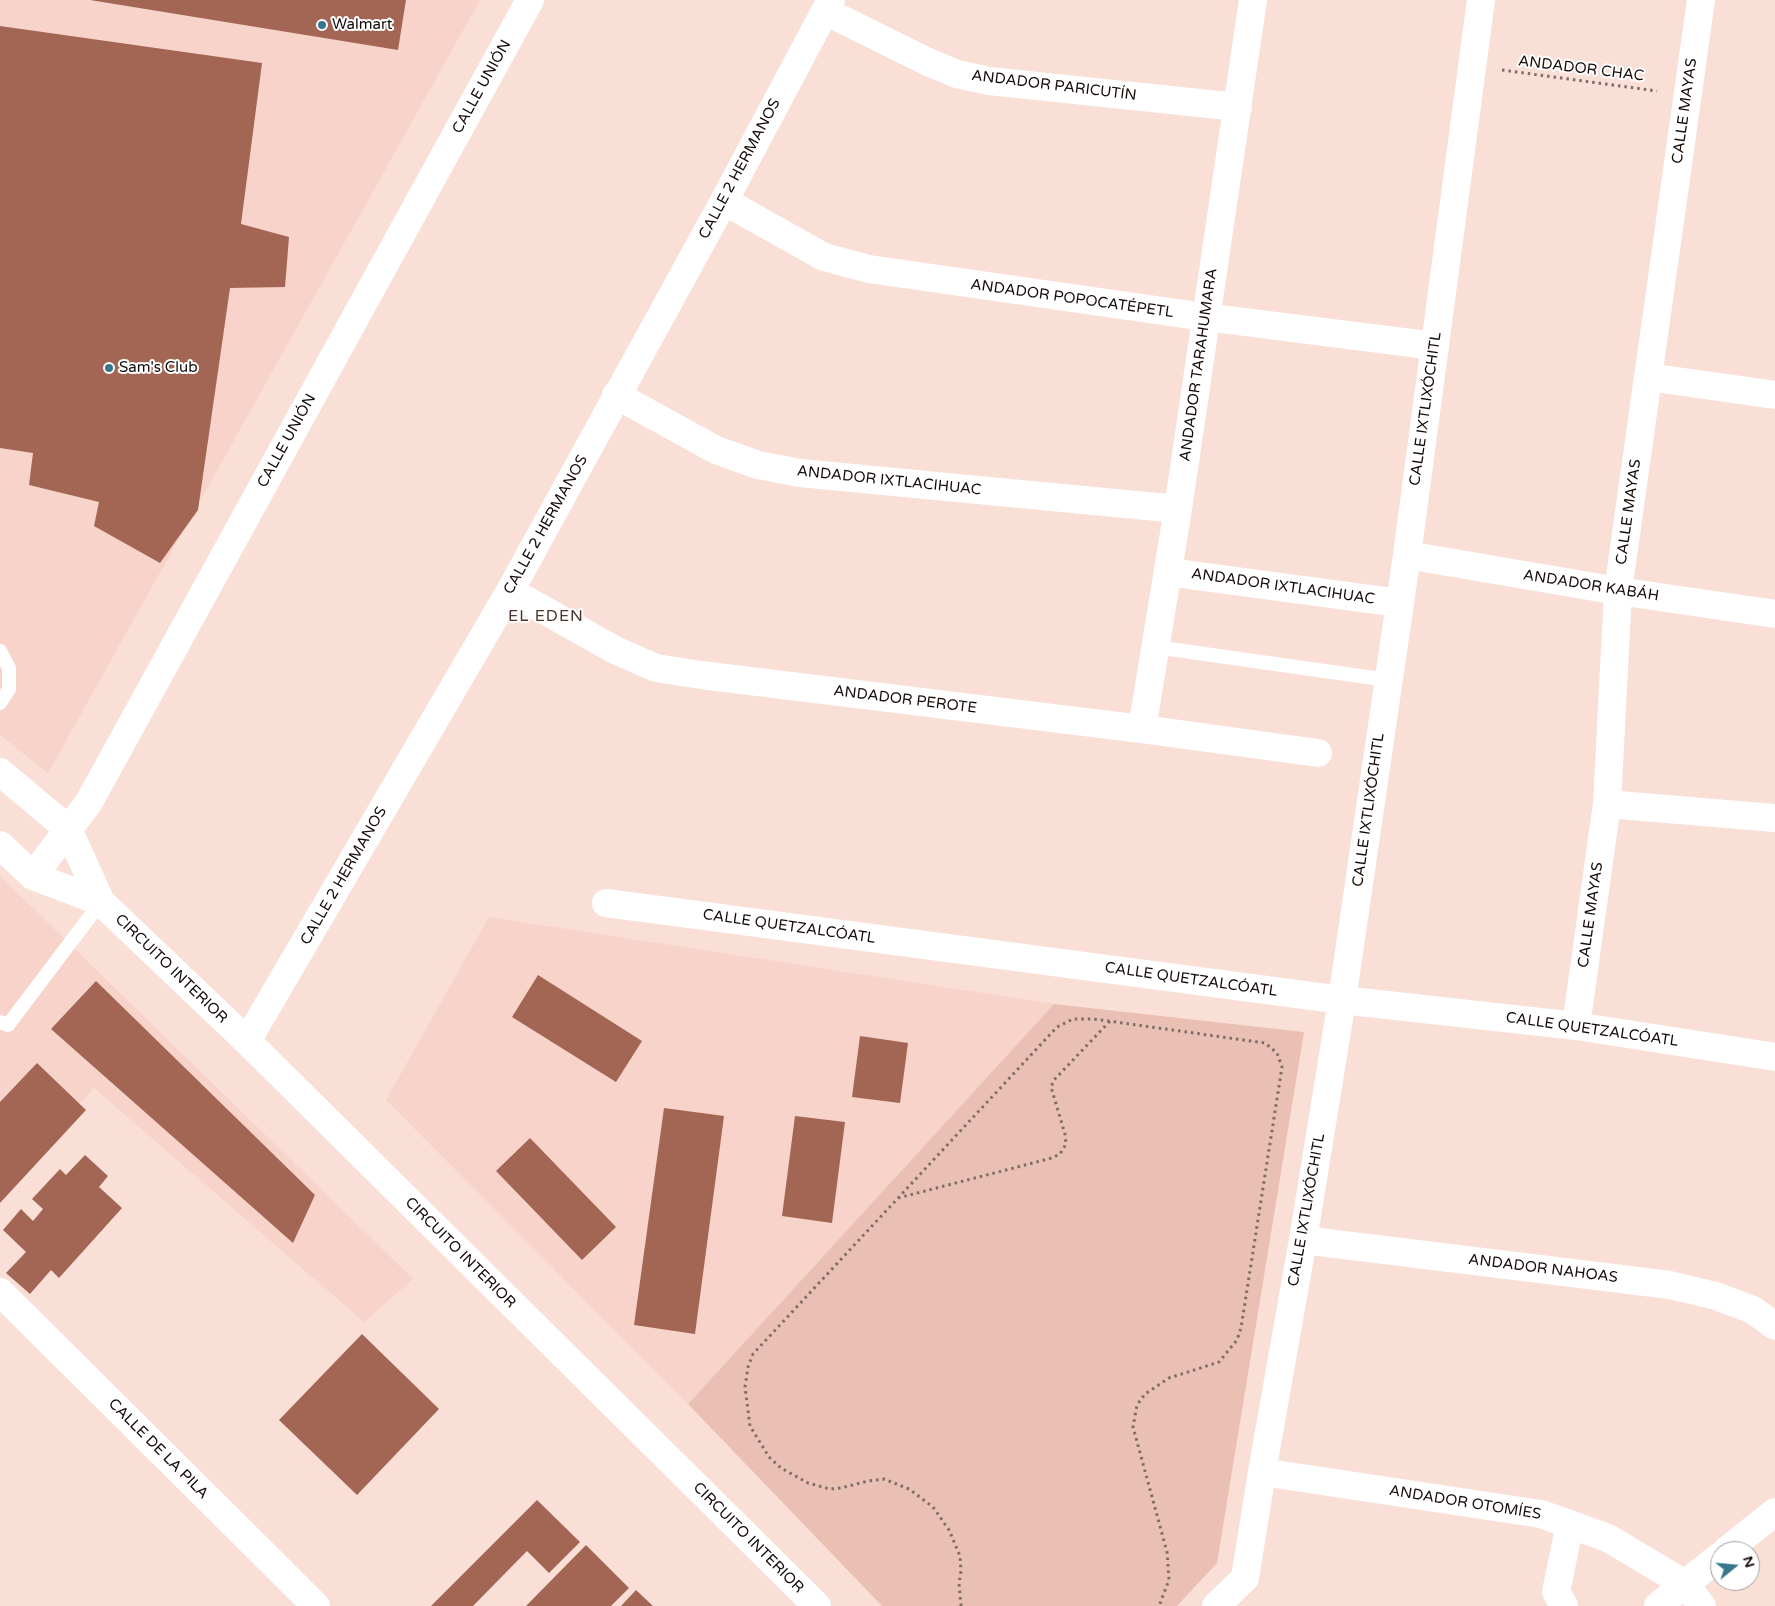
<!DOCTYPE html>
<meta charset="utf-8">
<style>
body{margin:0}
#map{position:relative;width:1775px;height:1606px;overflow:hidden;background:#fadfd7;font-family:"Varela Round",sans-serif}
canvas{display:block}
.north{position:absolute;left:1710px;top:1541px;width:50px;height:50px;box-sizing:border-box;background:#fff;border:1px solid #a19d9d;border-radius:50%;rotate:73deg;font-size:14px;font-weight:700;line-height:20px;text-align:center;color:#140b09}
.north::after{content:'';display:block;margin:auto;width:18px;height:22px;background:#38768c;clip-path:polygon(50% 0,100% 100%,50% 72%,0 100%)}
</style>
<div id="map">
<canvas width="1775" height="1606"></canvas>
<div class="north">N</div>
</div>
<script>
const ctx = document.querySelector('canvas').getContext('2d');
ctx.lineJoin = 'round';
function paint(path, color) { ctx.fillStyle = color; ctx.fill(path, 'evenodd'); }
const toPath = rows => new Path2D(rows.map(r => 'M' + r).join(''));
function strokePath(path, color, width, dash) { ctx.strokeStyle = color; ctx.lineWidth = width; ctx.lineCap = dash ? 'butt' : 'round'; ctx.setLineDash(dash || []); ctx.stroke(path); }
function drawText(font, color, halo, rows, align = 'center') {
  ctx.font = font + ' "Varela Round",sans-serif'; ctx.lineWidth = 4; ctx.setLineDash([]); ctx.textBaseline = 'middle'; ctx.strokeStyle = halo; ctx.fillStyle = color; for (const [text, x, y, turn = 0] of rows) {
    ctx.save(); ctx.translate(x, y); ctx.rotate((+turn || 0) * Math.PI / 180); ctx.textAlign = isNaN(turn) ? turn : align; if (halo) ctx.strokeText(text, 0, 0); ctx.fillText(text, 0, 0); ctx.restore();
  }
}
const built = toPath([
 [0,0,480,0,48,773,0,735],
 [0,876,413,1279,364,1322,94,1088,0,1194],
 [489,917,1054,1004,688,1404,386,1100]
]);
const green = toPath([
 [1054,1004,1304,1032,1217,1563,1177,1606,882,1606,688,1404]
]);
const building = toPath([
 [90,0,406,0,398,50],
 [0,26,262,63,241,224,289,237,285,287,230,288,198,510,160,563,94,526,99,502,29,485,33,453,0,448],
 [538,975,642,1041,616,1082,512,1017],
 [96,981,315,1195,293,1243,51,1029],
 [860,1036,908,1043,900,1103,852,1097],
 [37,1063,86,1110,0,1203,0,1102],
 [664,1108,724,1116,695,1334,634,1325],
 [795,1116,845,1122,832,1223,782,1216],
 [530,1138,616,1227,582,1260,496,1171],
 [85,1155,108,1176,99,1187,122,1208,59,1278,51,1270,30,1294,6,1273,26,1252,3,1230,21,1209,33,1221,43,1209,32,1199,60,1169,66,1175],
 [362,1334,439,1409,357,1495,279,1420],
 [537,1500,580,1542,549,1573,527,1551,473,1606,431,1606],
 [586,1545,629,1588,611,1606,526,1606],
 [636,1590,653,1606,621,1606]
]);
const path = toPath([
 [1502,70,1657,91],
 [898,1198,1052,1158,1060,1154,1066,1144,1065,1134,1051,1087,1054,1080,1110,1021],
 [961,1606,959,1584,961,1571,960,1556,949,1530,933,1507,909,1489,884,1479,868,1481,841,1488,830,1489,808,1483,781,1468,769,1457,750,1426,745,1387,748,1367,753,1354,1057,1027,1073,1019,1094,1019,1265,1043,1277,1053,1282,1067,1241,1328,1237,1340,1219,1362,1169,1378,1145,1394,1137,1405,1133,1427,1167,1552,1169,1580,1159,1606]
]);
const lane = toPath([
 [1155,647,1388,680],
 [0,651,9,668,9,689,0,703],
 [0,1022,8,1025,101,902]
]);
const street = toPath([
 [825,11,928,62,957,74,989,81,1238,107],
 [724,201,824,257,869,269,1205,317,1435,346],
 [1648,377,1775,395],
 [616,395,716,450,758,465,800,473,1178,509],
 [1407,555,1618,591,1775,614],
 [1168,572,1399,603],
 [510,591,615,650,656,668,701,675,1142,729,1318,753],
 [1142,729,1178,509,1253,0],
 [1607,804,1775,818],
 [33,876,89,802,530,0],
 [606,903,1342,1000,1576,1026,1775,1057],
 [1576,1026,1607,804,1618,591,1701,0],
 [247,1041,510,591,724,201,831,0],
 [1303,1240,1670,1285,1716,1296,1753,1310,1775,1326],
 [0,1292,316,1606],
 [1262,1472,1541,1514,1608,1538,1685,1584,1702,1606],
 [1726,1551,1775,1512],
 [1216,1606,1245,1578,1262,1472,1303,1240,1342,1000,1407,555,1481,0],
 [1564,1606,1556,1592,1570,1524],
 [1658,1606,1720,1556]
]);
const primary = toPath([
 [0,772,68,829,101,902],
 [0,845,33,876,101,902,247,1041,817,1606]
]);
const markers = [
 [322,25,5,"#38768c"],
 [109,368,5,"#38768c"]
];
const poiNames = [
 ["Walmart",332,25],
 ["Sam's Club",119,368]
];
const streetNames = [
 ["ANDADOR CHAC",1581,69,7],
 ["ANDADOR PARICUTÍN",1054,86,7],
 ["CALLE UNIÓN",482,87,-61],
 ["CALLE MAYAS",1685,111,-82],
 ["CALLE 2 HERMANOS",740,169,-62],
 ["ANDADOR POPOCATÉPETL",1072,299,8],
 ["ANDADOR TARAHUMARA",1199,365,-82],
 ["CALLE IXTLIXÓCHITL",1426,409,-82],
 ["CALLE UNIÓN",287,441,-61],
 ["ANDADOR IXTLACIHUAC",889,481,6],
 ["CALLE MAYAS",1629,512,-82],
 ["CALLE 2 HERMANOS",546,525,-61],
 ["ANDADOR KABÁH",1591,586,9],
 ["ANDADOR IXTLACIHUAC",1283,587,8],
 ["ANDADOR PEROTE",905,700,7],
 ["CALLE IXTLIXÓCHITL",1369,810,-82],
 ["CALLE 2 HERMANOS",344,876,-60],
 ["CALLE MAYAS",1591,915,-82],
 ["CALLE QUETZALCÓATL",789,927,8],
 ["CIRCUITO INTERIOR",171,969,44],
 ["CALLE QUETZALCÓATL",1191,980,8],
 ["CALLE QUETZALCÓATL",1592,1030,8],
 ["CALLE IXTLIXÓCHITL",1307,1210,-80],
 ["CIRCUITO INTERIOR",460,1253,45],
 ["ANDADOR NAHOAS",1543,1269,7],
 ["CALLE DE LA PILA",158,1449,45],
 ["ANDADOR OTOMÍES",1465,1503,9],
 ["CIRCUITO INTERIOR",748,1538,45]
];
const neighbourhoodNames = [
 ["EL EDEN",546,617]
];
paint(built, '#f7d3c9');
paint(green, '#ebc0b4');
paint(building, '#a36655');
strokePath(path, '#7d6c67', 3, [2.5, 4]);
strokePath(lane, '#fff', 14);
strokePath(street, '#fff', 28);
strokePath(primary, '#fff', 28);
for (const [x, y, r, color] of markers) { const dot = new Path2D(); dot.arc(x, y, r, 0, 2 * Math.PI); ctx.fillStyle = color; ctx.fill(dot); strokePath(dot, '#fff', 2); }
drawText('15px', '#140b09', '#fff', poiNames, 'left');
drawText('15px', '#140b09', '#fff', streetNames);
ctx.letterSpacing = '1px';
drawText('16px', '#48332d', '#fff', neighbourhoodNames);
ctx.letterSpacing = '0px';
</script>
